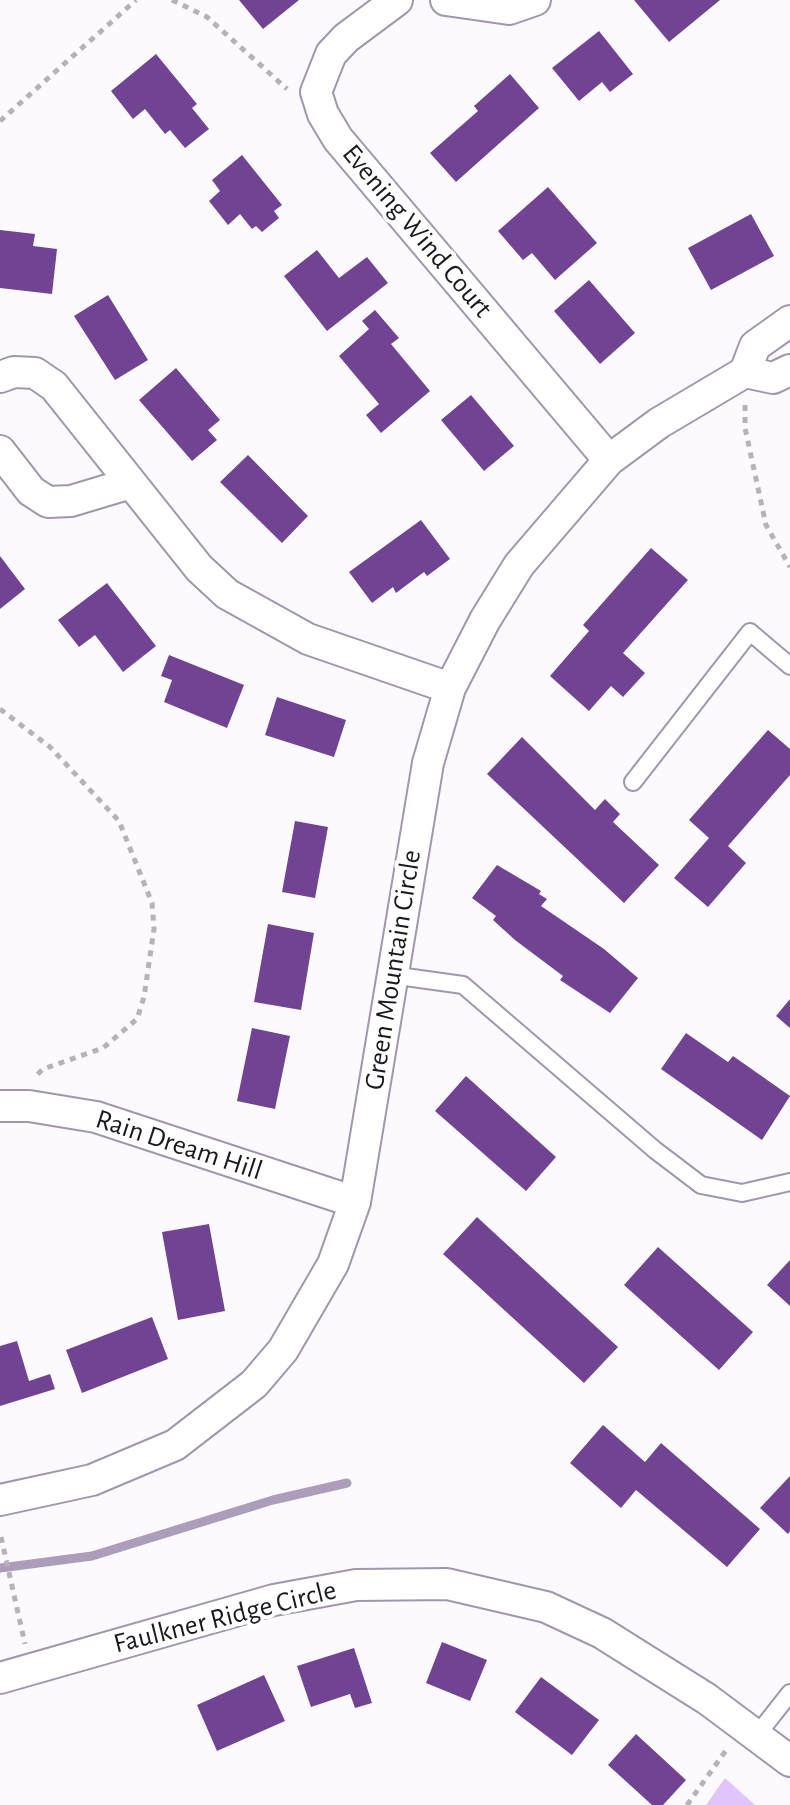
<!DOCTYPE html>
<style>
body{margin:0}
canvas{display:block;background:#fcfafe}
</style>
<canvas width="790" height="1805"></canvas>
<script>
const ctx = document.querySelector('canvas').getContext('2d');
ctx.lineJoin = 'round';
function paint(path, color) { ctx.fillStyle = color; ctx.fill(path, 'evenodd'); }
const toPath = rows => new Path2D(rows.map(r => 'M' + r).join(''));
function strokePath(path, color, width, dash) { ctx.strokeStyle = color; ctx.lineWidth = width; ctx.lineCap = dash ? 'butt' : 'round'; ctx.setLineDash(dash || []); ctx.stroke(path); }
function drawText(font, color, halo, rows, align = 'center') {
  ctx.font = font + ' "Alegreya Sans",sans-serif'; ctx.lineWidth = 8; ctx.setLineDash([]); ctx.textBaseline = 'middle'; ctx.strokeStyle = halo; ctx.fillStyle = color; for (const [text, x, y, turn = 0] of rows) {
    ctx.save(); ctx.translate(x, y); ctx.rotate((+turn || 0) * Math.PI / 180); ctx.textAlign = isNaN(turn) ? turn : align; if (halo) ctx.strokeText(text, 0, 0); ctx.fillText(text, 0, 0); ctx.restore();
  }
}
const green = toPath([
 [725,1778,755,1805,706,1805]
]);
const stream = toPath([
 [0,1568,92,1556,273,1500,347,1483]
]);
const building = toPath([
 [239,0,299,0,263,29],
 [634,0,720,0,669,42],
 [599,31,633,74,610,92,602,82,579,101,552,68],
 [156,54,197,104,192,108,209,129,185,148,170,130,165,134,145,109,133,119,111,91],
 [510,74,539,108,456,182,430,153,478,111,474,106],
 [242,155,282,205,274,211,279,218,262,232,256,226,252,229,240,214,228,225,209,201,220,191,212,180],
 [548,187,597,243,555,280,532,253,523,260,498,231],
 [751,214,774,256,711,290,688,248],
 [0,230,35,234,33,246,57,249,52,294,0,288],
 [317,250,339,278,367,257,388,283,327,331,284,276],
 [589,280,635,333,600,364,554,311],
 [108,295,148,360,115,380,74,316],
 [375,310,399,338,391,344,430,391,381,433,366,415,379,404,339,356,369,329,362,321],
 [176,368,220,420,208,430,217,440,192,461,139,400],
 [471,395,514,446,484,471,441,420],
 [248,455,308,516,282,543,220,482],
 [421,520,450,559,427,576,424,572,396,593,393,587,372,603,349,572],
 [651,548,688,580,623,653,645,673,623,697,611,686,589,711,550,676,589,631,583,625],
 [0,556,25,589,0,609],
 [107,583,156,646,123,672,95,635,79,647,58,620],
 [169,655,244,685,227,728,164,702,172,680,161,676],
 [277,697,346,720,334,757,265,735],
 [768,730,790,749,790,775,728,846,746,863,708,907,674,878,709,838,689,820],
 [522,737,595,810,605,799,620,814,613,822,659,865,624,903,487,774],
 [295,821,328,827,315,898,282,892],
 [497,865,541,891,539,894,547,899,541,906,604,949,638,978,610,1013,560,980,563,976,515,940,493,920,496,916,472,898],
 [268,924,314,933,301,1010,254,1002],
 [790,999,790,1028,776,1016],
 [252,1028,290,1036,275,1109,237,1101],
 [686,1033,728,1062,733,1056,790,1096,762,1140,661,1069],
 [466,1076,556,1157,526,1191,435,1111],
 [477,1217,618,1347,584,1383,443,1254],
 [209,1224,225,1311,178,1320,162,1232],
 [658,1247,753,1332,719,1370,624,1285],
 [790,1260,790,1306,767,1285],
 [152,1317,168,1359,82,1393,66,1350],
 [17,1341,29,1381,50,1374,55,1389,0,1406,0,1346],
 [603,1425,645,1462,661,1443,760,1529,727,1567,636,1490,621,1508,570,1463],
 [790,1476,790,1531,788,1534,760,1508],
 [442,1642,487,1660,470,1701,426,1683],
 [354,1648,372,1703,355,1708,350,1694,311,1707,297,1666],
 [264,1675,285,1721,217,1751,197,1705],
 [541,1677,599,1720,572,1755,515,1712],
 [636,1734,686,1780,663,1805,652,1805,608,1765]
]);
const path = toPath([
 [172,0,207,17,287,89],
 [0,121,136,0],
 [745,405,745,428,766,525,790,567],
 [0,709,50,747,119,821,152,903,154,929,144,997,137,1019,103,1048,43,1069,34,1078],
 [1,1537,25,1644],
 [687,1805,727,1749]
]);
const service = toPath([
 [633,782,750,632,790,666],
 [391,975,463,985,655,1150,701,1185,742,1193,790,1182],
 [757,1735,790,1693]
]);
const minor = toPath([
 [397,0,346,38,331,54,316,92,323,114,338,139,609,460],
 [446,0,509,9,535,0],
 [790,321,755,346,745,372,773,378,790,370],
 [0,377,14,372,35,373,54,386,199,568,227,594,308,639,450,688],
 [0,451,31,491,48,502,71,501,131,483],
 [0,1106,29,1106,96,1117,355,1202],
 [0,1500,92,1480,175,1445,254,1384,283,1350,333,1264,355,1202,428,763,450,688,485,620,519,565,609,460,659,423,745,372],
 [0,1678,274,1600,356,1585,447,1584,546,1607,602,1633,707,1699,790,1761]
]);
const streetNames = [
 ["Evening Wind Court",417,231,50],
 ["Green Mountain Circle",393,970,-81],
 ["Rain Dream Hill",179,1145,18],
 ["Faulkner Ridge Circle",225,1617,-14]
];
paint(green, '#e0c5fb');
strokePath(stream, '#ac9eba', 9);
paint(building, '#704492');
strokePath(service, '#a197ab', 20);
strokePath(minor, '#a197ab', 34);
strokePath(path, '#b5b3b8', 5, [6, 6]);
strokePath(service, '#fff', 16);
strokePath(minor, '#fff', 30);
drawText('28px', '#1b181f', '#fff', streetNames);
</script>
